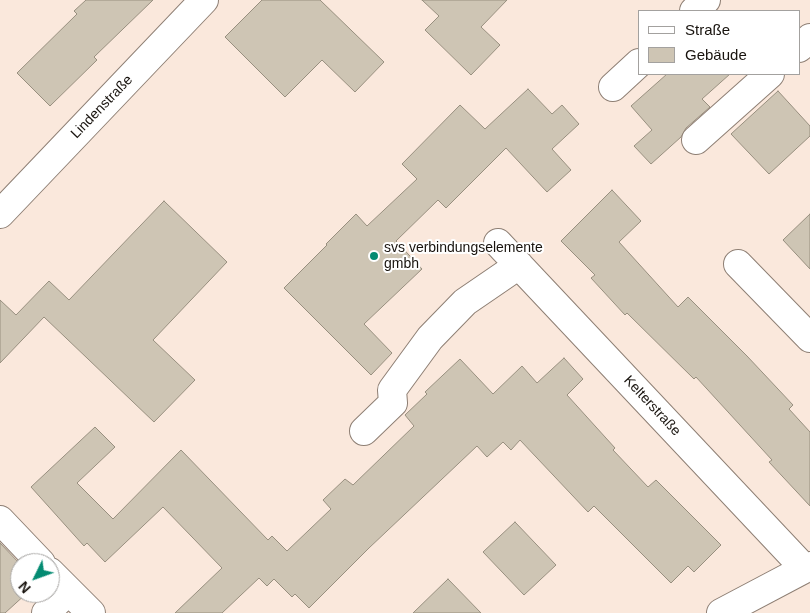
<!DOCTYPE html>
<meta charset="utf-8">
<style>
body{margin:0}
#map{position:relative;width:810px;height:613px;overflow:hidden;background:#fae8dc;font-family:Helvetica,sans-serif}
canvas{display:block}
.legend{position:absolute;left:638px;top:10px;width:162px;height:65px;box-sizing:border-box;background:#fff;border:1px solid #a3a19f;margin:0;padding:6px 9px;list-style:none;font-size:15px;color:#18130e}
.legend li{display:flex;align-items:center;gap:10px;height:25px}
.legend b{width:25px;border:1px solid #a3a19f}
.north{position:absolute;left:10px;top:553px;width:50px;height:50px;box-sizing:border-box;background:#fff;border:1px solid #a3a19f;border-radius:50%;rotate:228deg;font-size:14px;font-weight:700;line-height:20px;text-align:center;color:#18130e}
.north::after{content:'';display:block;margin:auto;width:18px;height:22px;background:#048b72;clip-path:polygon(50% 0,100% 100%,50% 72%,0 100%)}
</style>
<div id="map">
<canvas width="810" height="613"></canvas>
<ul class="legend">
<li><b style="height:6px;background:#fff"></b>Straße</li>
<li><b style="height:14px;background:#cec5b4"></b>Gebäude</li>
</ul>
<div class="north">N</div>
</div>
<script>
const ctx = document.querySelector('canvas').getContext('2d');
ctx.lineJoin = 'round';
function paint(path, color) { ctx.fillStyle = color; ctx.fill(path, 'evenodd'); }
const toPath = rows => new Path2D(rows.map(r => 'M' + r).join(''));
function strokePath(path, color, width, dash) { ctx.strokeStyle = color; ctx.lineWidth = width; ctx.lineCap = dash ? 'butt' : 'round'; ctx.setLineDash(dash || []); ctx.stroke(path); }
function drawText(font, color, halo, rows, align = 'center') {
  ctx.font = font + ' Helvetica,sans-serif'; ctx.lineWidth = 4; ctx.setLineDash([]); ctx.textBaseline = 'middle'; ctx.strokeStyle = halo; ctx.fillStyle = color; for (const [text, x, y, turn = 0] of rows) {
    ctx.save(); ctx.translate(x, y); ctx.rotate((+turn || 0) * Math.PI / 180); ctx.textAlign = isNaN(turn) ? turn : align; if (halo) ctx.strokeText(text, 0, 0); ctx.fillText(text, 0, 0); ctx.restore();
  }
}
const building = toPath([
 [86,0,153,0,94,57,97,60,50,106,17,73,77,14,74,11,86,0],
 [262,0,320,0,384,62,355,92,322,60,285,97,225,37,262,0],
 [422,0,507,0,481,27,500,45,471,75,425,30,439,16,422,0],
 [667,74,730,74,702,99,710,107,686,128,681,137,651,164,634,146,652,130,631,106,667,74],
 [528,89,552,114,562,105,579,124,552,149,571,170,547,192,506,148,446,208,438,200,396,241,422,269,364,324,392,353,371,375,284,288,327,245,326,244,356,214,367,226,417,179,402,164,460,105,485,129,528,89],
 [778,91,810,126,810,136,769,174,731,134,778,91],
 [612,190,641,221,619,242,678,307,688,297,747,356,793,405,789,409,810,432,810,506,769,462,772,460,696,377,694,379,627,313,625,315,591,278,595,275,561,241,612,190],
 [164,201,227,262,153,340,195,380,154,422,44,317,0,363,0,300,16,315,49,281,69,300,164,201],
 [810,214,810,269,783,240,810,214],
 [564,358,583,379,567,395,615,448,613,450,648,487,656,480,721,545,694,572,688,566,671,583,594,506,588,512,520,440,511,450,503,442,487,457,477,446,369,548,309,608,295,594,292,597,274,579,267,586,259,578,222,613,175,613,222,568,163,507,105,562,87,543,84,546,31,487,95,427,115,447,77,483,113,519,181,450,268,540,272,536,287,551,331,509,323,500,345,479,353,485,414,426,405,415,427,394,425,392,460,359,493,394,522,366,537,383,564,358],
 [515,522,556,565,524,595,483,552,515,522],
 [0,543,20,564,20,593,27,593,5,613,0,613,0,543],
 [448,579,481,613,413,613,448,579]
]);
const minor = toPath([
 [694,11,706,0],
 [799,48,810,38],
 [613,87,639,63],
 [696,140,770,74],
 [0,214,204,0],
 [498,243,805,569],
 [738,264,810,338],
 [364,431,393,403,392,390,430,338,465,302,519,265],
 [0,520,41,563],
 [50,572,91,613],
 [46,613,68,591],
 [721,613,810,566]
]);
const markers = [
 [374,256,5,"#048b72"]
];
const streetNames = [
 ["Lindenstraße",102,107,-46],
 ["Kelterstraße",652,406,47]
];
const poiNames = [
 ["svs verbindungselemente",384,248],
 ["gmbh",384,264]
];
paint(building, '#cec5b4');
strokePath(building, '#988f7f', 1);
strokePath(minor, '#8e7f74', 30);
strokePath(minor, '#fff', 28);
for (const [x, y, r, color] of markers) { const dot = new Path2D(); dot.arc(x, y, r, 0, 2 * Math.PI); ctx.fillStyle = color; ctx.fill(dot); strokePath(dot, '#fff', 2); }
drawText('14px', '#18130e', '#fff', streetNames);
drawText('14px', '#18130e', '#fff', poiNames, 'left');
</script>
